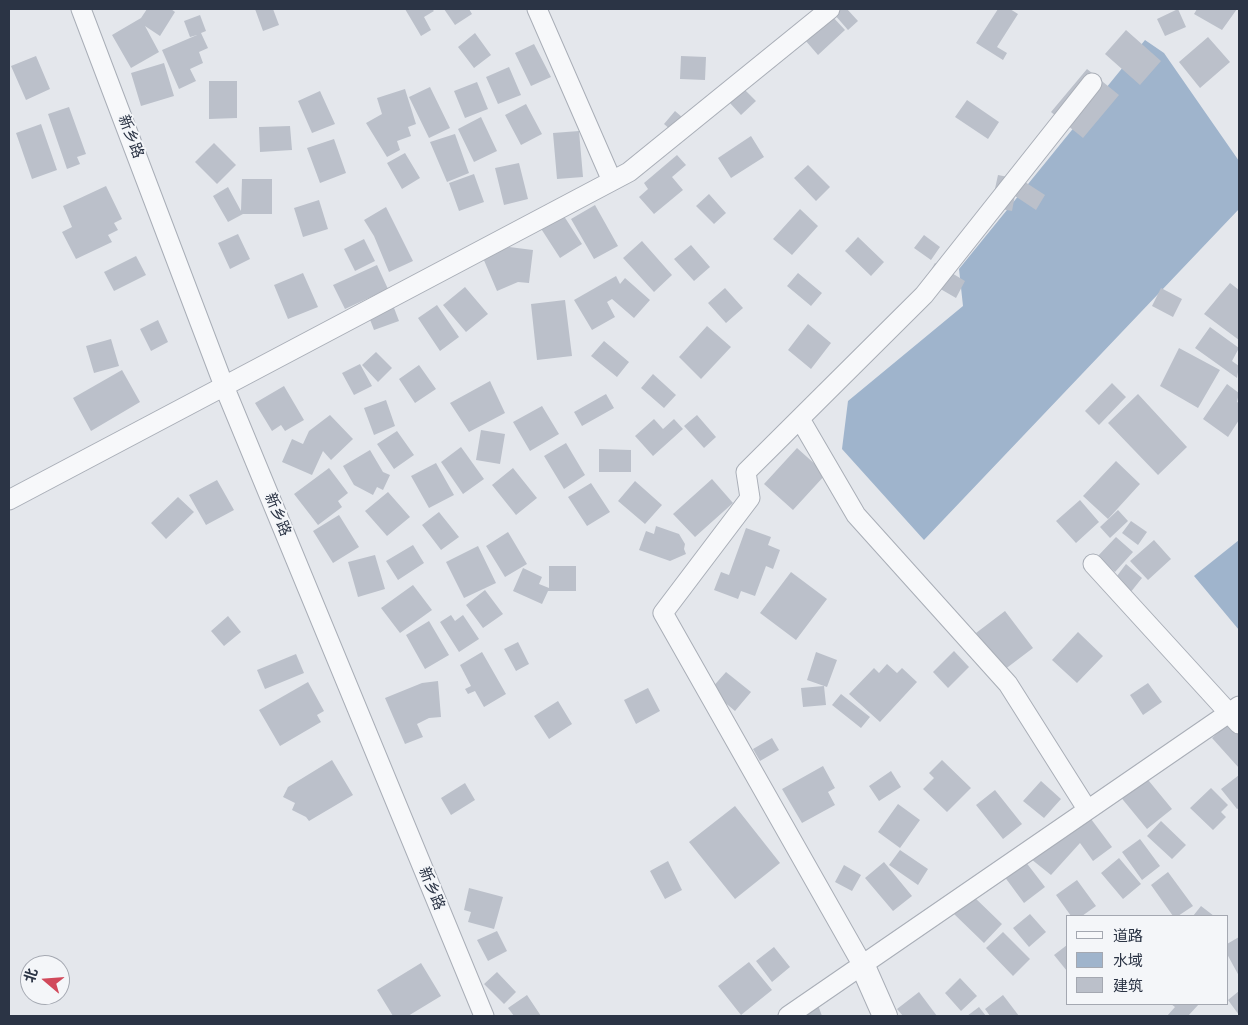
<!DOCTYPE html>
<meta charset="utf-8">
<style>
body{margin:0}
#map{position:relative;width:1248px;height:1025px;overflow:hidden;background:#e4e7ec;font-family:"Sofia Sans Condensed","Noto Sans SC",sans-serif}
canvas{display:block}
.frame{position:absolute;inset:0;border:10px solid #2b3445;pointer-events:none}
.legend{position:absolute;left:1066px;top:915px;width:162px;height:90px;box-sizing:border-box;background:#f4f6f9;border:1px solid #a4a8b1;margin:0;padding:6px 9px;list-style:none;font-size:15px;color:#2b3445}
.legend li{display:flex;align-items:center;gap:10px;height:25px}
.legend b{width:25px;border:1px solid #a4a8b1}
.north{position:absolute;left:20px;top:955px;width:50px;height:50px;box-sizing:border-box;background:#f4f6f9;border:1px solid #a4a8b1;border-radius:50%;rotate:288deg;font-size:14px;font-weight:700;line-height:20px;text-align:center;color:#2b3445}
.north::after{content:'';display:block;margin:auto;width:18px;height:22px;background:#d1495b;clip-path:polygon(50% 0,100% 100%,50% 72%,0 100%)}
</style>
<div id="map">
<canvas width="1248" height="1025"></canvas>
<div class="frame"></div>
<ul class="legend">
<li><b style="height:6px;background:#f7f8fa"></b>道路</li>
<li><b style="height:14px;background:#9fb4cc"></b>水域</li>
<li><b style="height:14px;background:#bbc0ca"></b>建筑</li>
</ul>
<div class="north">北</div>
</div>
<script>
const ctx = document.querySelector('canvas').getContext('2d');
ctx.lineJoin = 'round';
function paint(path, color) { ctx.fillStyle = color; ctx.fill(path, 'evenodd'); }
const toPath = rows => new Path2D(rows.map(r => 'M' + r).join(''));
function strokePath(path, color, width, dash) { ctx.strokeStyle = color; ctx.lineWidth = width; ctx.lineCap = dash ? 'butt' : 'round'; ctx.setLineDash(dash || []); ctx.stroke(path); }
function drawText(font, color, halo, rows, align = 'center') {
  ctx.font = font + ' "Sofia Sans Condensed","Noto Sans SC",sans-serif'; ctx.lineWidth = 4; ctx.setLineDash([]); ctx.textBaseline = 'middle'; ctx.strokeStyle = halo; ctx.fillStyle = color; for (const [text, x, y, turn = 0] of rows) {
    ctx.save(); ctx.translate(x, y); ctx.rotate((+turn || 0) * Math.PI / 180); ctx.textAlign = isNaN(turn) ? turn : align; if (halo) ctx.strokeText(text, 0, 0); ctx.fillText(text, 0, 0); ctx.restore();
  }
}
const water = toPath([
 [1145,40,1164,53,1239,161,1239,209,924,540,842,449,848,401,963,306,959,269],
 [1239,540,1239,630,1194,576]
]);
const building = toPath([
 [147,9,171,9,175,12,160,36,145,26,159,52,131,68,112,35,141,18],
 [255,9,273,9,279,25,263,31],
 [405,9,432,9,434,11,424,17,431,30,421,36],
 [444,9,469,9,472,14,455,25],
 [839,9,847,9,858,21,848,30,834,14],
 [998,9,1010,9,1018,14,997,47,1007,53,1003,60,976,43],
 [1178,9,1186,27,1165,36,1157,19],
 [1197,9,1227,10,1226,9,1237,9,1222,30,1194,14],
 [200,15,206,31,201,33,208,48,199,52,203,63,190,69,196,81,179,89,162,50,197,35,190,37,184,21],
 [831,15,845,30,818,55,805,40],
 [1126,30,1161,61,1140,85,1105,54],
 [475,33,491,55,474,68,458,47],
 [1208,37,1230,62,1200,88,1179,62],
 [534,44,551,77,531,86,515,53],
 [36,56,50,89,26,100,11,66],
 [681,56,706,57,705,80,680,79],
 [164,63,174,96,141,106,131,73],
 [509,67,521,95,498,104,486,77],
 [1087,69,1119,95,1083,138,1051,112],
 [209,81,237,81,237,118,209,119],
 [477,82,488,109,465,118,454,91],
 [430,87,450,128,429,138,409,97],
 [405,89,416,124,408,127,411,136,397,141,400,150,387,157,366,123,382,114,377,98],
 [744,89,756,101,741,115,729,102],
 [320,91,335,124,312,133,298,101],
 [967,100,999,122,988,139,955,117],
 [526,104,542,134,521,145,505,115],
 [69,107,86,154,77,157,80,164,67,169,48,114],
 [675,111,690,124,679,137,664,124],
 [481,117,497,151,474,162,458,129],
 [41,124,57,170,32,179,16,133],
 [290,126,292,150,260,152,259,127],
 [579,131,583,177,557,179,553,133],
 [455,134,469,173,447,182,430,142],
 [751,136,764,157,731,178,718,158],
 [334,139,346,173,320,183,307,148],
 [214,143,236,165,217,184,195,162],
 [405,153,420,178,402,189,387,163],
 [677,155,686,165,672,177,683,190,654,214,639,197,648,189,644,183],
 [519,163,528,199,504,205,495,168],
 [808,165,830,187,816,201,794,178],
 [474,174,484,202,459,211,449,183],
 [998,175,1018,179,1012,211,991,207],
 [242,179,272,179,272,214,243,214,228,222,213,196,228,187,241,211],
 [1025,182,1045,195,1036,210,1015,196],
 [106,186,122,219,114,223,118,230,108,235,112,242,76,259,62,232,72,227,63,206],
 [709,194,726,213,714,224,696,206],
 [319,200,328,229,303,237,294,208],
 [595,205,618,246,594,259,571,219],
 [386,207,413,261,389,272,374,236,364,220],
 [800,209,818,226,792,255,773,239],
 [560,210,582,244,560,258,538,224],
 [238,234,250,259,230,269,218,243],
 [924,235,940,247,931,260,914,248],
 [858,237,884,262,871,276,845,251],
 [364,239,375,261,355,271,344,249],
 [642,241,672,275,654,292,623,258],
 [691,245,710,267,694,281,674,259],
 [509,247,533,250,529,283,518,282,497,291,483,258],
 [136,256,146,275,114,291,104,272],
 [935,263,965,281,956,298,925,280],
 [377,265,388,289,345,309,333,285],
 [303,273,318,307,288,319,274,285],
 [798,273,822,293,811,306,787,286],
 [616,276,620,284,625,278,650,300,634,318,612,299,607,302,615,317,592,330,574,300],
 [1230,283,1239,290,1239,340,1204,314],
 [465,287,488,314,466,332,443,305],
 [725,288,743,308,726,323,708,303],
 [1161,288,1182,299,1173,317,1152,306],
 [391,300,399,321,374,330,366,309],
 [565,300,572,356,537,360,531,304],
 [437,305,459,337,440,351,418,318],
 [158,320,168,342,151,351,140,329],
 [808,324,831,343,811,369,788,350],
 [707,326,731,347,701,379,679,357],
 [1210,327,1239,348,1232,361,1239,366,1237,378,1195,348],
 [111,339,119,366,94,373,86,346],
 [604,341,629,362,617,377,591,356],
 [1179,348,1220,370,1198,408,1160,386],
 [376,352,392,368,378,382,362,365],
 [360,364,372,386,354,395,342,373],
 [419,365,436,389,415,403,399,379],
 [122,370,140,402,91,431,73,398],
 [653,374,676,395,664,408,641,388],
 [490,381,505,413,469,432,450,403],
 [1112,383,1126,397,1099,425,1085,411],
 [1227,384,1239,393,1237,402,1239,403,1239,420,1228,437,1203,419],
 [284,386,304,420,285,431,281,425,272,431,255,403],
 [606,394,614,408,582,426,574,412],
 [1138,394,1187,447,1158,475,1108,423],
 [386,400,395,426,374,435,364,408],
 [542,406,559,434,530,451,513,422],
 [330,415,353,439,331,460,323,451,312,475,282,462,292,439,303,444,309,431],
 [697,415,716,437,704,448,684,426],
 [654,419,663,429,674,419,683,429,653,456,635,436],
 [481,430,505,434,500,464,476,460],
 [397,431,414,455,394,469,377,444],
 [566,443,585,475,564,489,544,456],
 [461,447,484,479,463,494,441,462],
 [797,448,826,474,793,510,764,484],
 [599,449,631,450,631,472,599,472],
 [370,450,383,472,390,475,383,490,377,487,373,495,354,485,343,466],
 [1116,461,1140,484,1108,519,1083,496],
 [436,463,454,495,429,508,411,476],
 [329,468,348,493,338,501,342,507,318,525,294,494],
 [513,468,537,498,516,515,492,485],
 [712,479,733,503,695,537,673,514],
 [217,480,234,510,206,525,189,495],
 [635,481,662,505,645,524,618,501],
 [591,483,610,512,587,526,568,497],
 [388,492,410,517,387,536,365,511],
 [178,497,194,512,166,539,151,523],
 [1080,500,1099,522,1076,543,1056,521],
 [1118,510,1128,521,1110,538,1100,527],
 [439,512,459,537,441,550,422,525],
 [339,515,359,547,333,563,313,531],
 [1131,521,1147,532,1138,545,1122,533],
 [656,526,679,534,685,544,684,549,686,554,670,561,639,550,646,531,654,534],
 [746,528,771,537,768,545,780,550,773,569,766,566,755,596,741,591,738,599,714,590,721,572,729,575],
 [508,532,527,564,505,577,486,546],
 [1116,537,1133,552,1115,572,1097,557],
 [1154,540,1171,559,1148,580,1130,561],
 [413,545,424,563,398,580,386,561],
 [478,546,496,583,464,598,446,562],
 [375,555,385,589,358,597,348,562],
 [1126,564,1142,578,1130,593,1114,580],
 [549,566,576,566,576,591,548,591,542,604,513,591,523,568,542,577,539,584,549,588],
 [791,572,827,599,796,640,760,613],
 [413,585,432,610,400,633,381,608],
 [485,590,503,614,483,628,466,605],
 [1005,611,1033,648,1004,670,976,633],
 [451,615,455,621,463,615,479,639,459,652,440,622],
 [228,616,241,632,224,646,211,631],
 [429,621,449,655,425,669,406,635],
 [1078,632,1103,656,1077,683,1052,660],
 [518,642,529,664,516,671,504,649],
 [954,651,969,667,948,688,933,672],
 [482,652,506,694,484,707,475,691,468,694,465,689,471,686,460,665],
 [816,652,837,660,827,687,807,680],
 [296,654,304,673,265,689,257,670],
 [887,664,897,673,902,668,917,682,880,722,849,694,874,668,879,673],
 [726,672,751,692,735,711,710,690],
 [438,681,441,717,429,718,417,724,423,737,405,744,385,698,422,683],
 [308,682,324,711,317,715,321,722,280,746,259,710],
 [1148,683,1162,702,1143,715,1130,695],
 [824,686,826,705,803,707,801,688],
 [648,688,660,711,636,724,624,700],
 [841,694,870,717,861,728,832,705],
 [558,701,572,724,549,739,534,716],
 [1230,722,1239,732,1239,768,1212,738],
 [772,738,779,750,760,761,753,749],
 [332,760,353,795,309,821,306,817,292,810,295,803,283,797,288,787],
 [942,760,971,788,947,812,923,789,934,778,929,773],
 [823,766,835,788,828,792,835,805,802,823,782,789],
 [891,771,901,787,879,801,869,786],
 [1144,775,1172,809,1147,829,1119,795],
 [1239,775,1239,808,1237,809,1221,789],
 [1041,781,1061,799,1044,818,1023,801],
 [465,783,475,800,451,815,441,798],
 [1211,788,1228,805,1221,812,1226,817,1213,830,1190,808],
 [995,790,1022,824,1003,839,976,805],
 [898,804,920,820,900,848,878,832],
 [735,806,780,863,735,899,689,842],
 [1085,811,1112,847,1093,861,1080,843,1051,875,1026,855],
 [1161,821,1186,845,1172,859,1147,836],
 [1140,839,1160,866,1142,880,1122,852],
 [900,850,928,869,918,885,889,865],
 [1119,858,1141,884,1123,899,1101,873],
 [668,861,682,890,665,899,650,871],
 [1025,861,1045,887,1024,903,1004,876],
 [884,862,912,896,893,911,865,878],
 [844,865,861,875,852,891,835,882],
 [1168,872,1193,906,1178,916,1173,916,1151,885],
 [1077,880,1096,906,1082,916,1071,916,1056,895],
 [469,888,503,897,494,929,468,922,471,912,464,910],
 [972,895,1002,924,984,943,954,914],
 [1201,906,1214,916,1193,916],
 [1030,914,1046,932,1029,947,1013,928],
 [497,931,507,951,488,961,477,940],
 [1003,932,1030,959,1013,976,986,948],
 [1239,937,1239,976,1227,954,1227,944],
 [1067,945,1067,971,1054,955],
 [774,947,790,967,772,982,756,961],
 [749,962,772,990,741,1015,718,986],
 [421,963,441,996,408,1016,393,1016,377,990],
 [497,972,516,992,504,1004,484,984],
 [960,978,977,996,961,1011,945,993],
 [1239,991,1239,1015,1228,1000],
 [919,992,937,1016,903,1016,897,1009],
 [527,995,541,1016,514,1016,508,1008],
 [1003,995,1019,1016,990,1016,985,1009],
 [815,997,822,1016,799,1016],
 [1171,1004,1199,1004,1188,1016,1167,1016,1175,1007],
 [979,1007,986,1016,967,1016]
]);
const minor = toPath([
 [81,9,224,386,484,1016],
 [537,9,612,181],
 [800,419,856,515,1008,684,1087,809],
 [9,500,629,172,830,9],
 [1093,564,1239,724],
 [862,964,663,613,750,498,746,472,924,295,1092,83],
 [788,1016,1239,706]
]);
const tertiary = toPath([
 [862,964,885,1016]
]);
const streetNames = [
 ["新乡路",130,137,69],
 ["新乡路",277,515,68],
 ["新乡路",431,889,68]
];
paint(water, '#9fb4cc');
paint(building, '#bbc0ca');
strokePath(minor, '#a9aeb7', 21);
strokePath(tertiary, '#a9aeb7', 26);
strokePath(minor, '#f7f8fa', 19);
strokePath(tertiary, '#f7f8fa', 24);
drawText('15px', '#2b3445', '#f4f6f9', streetNames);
</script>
